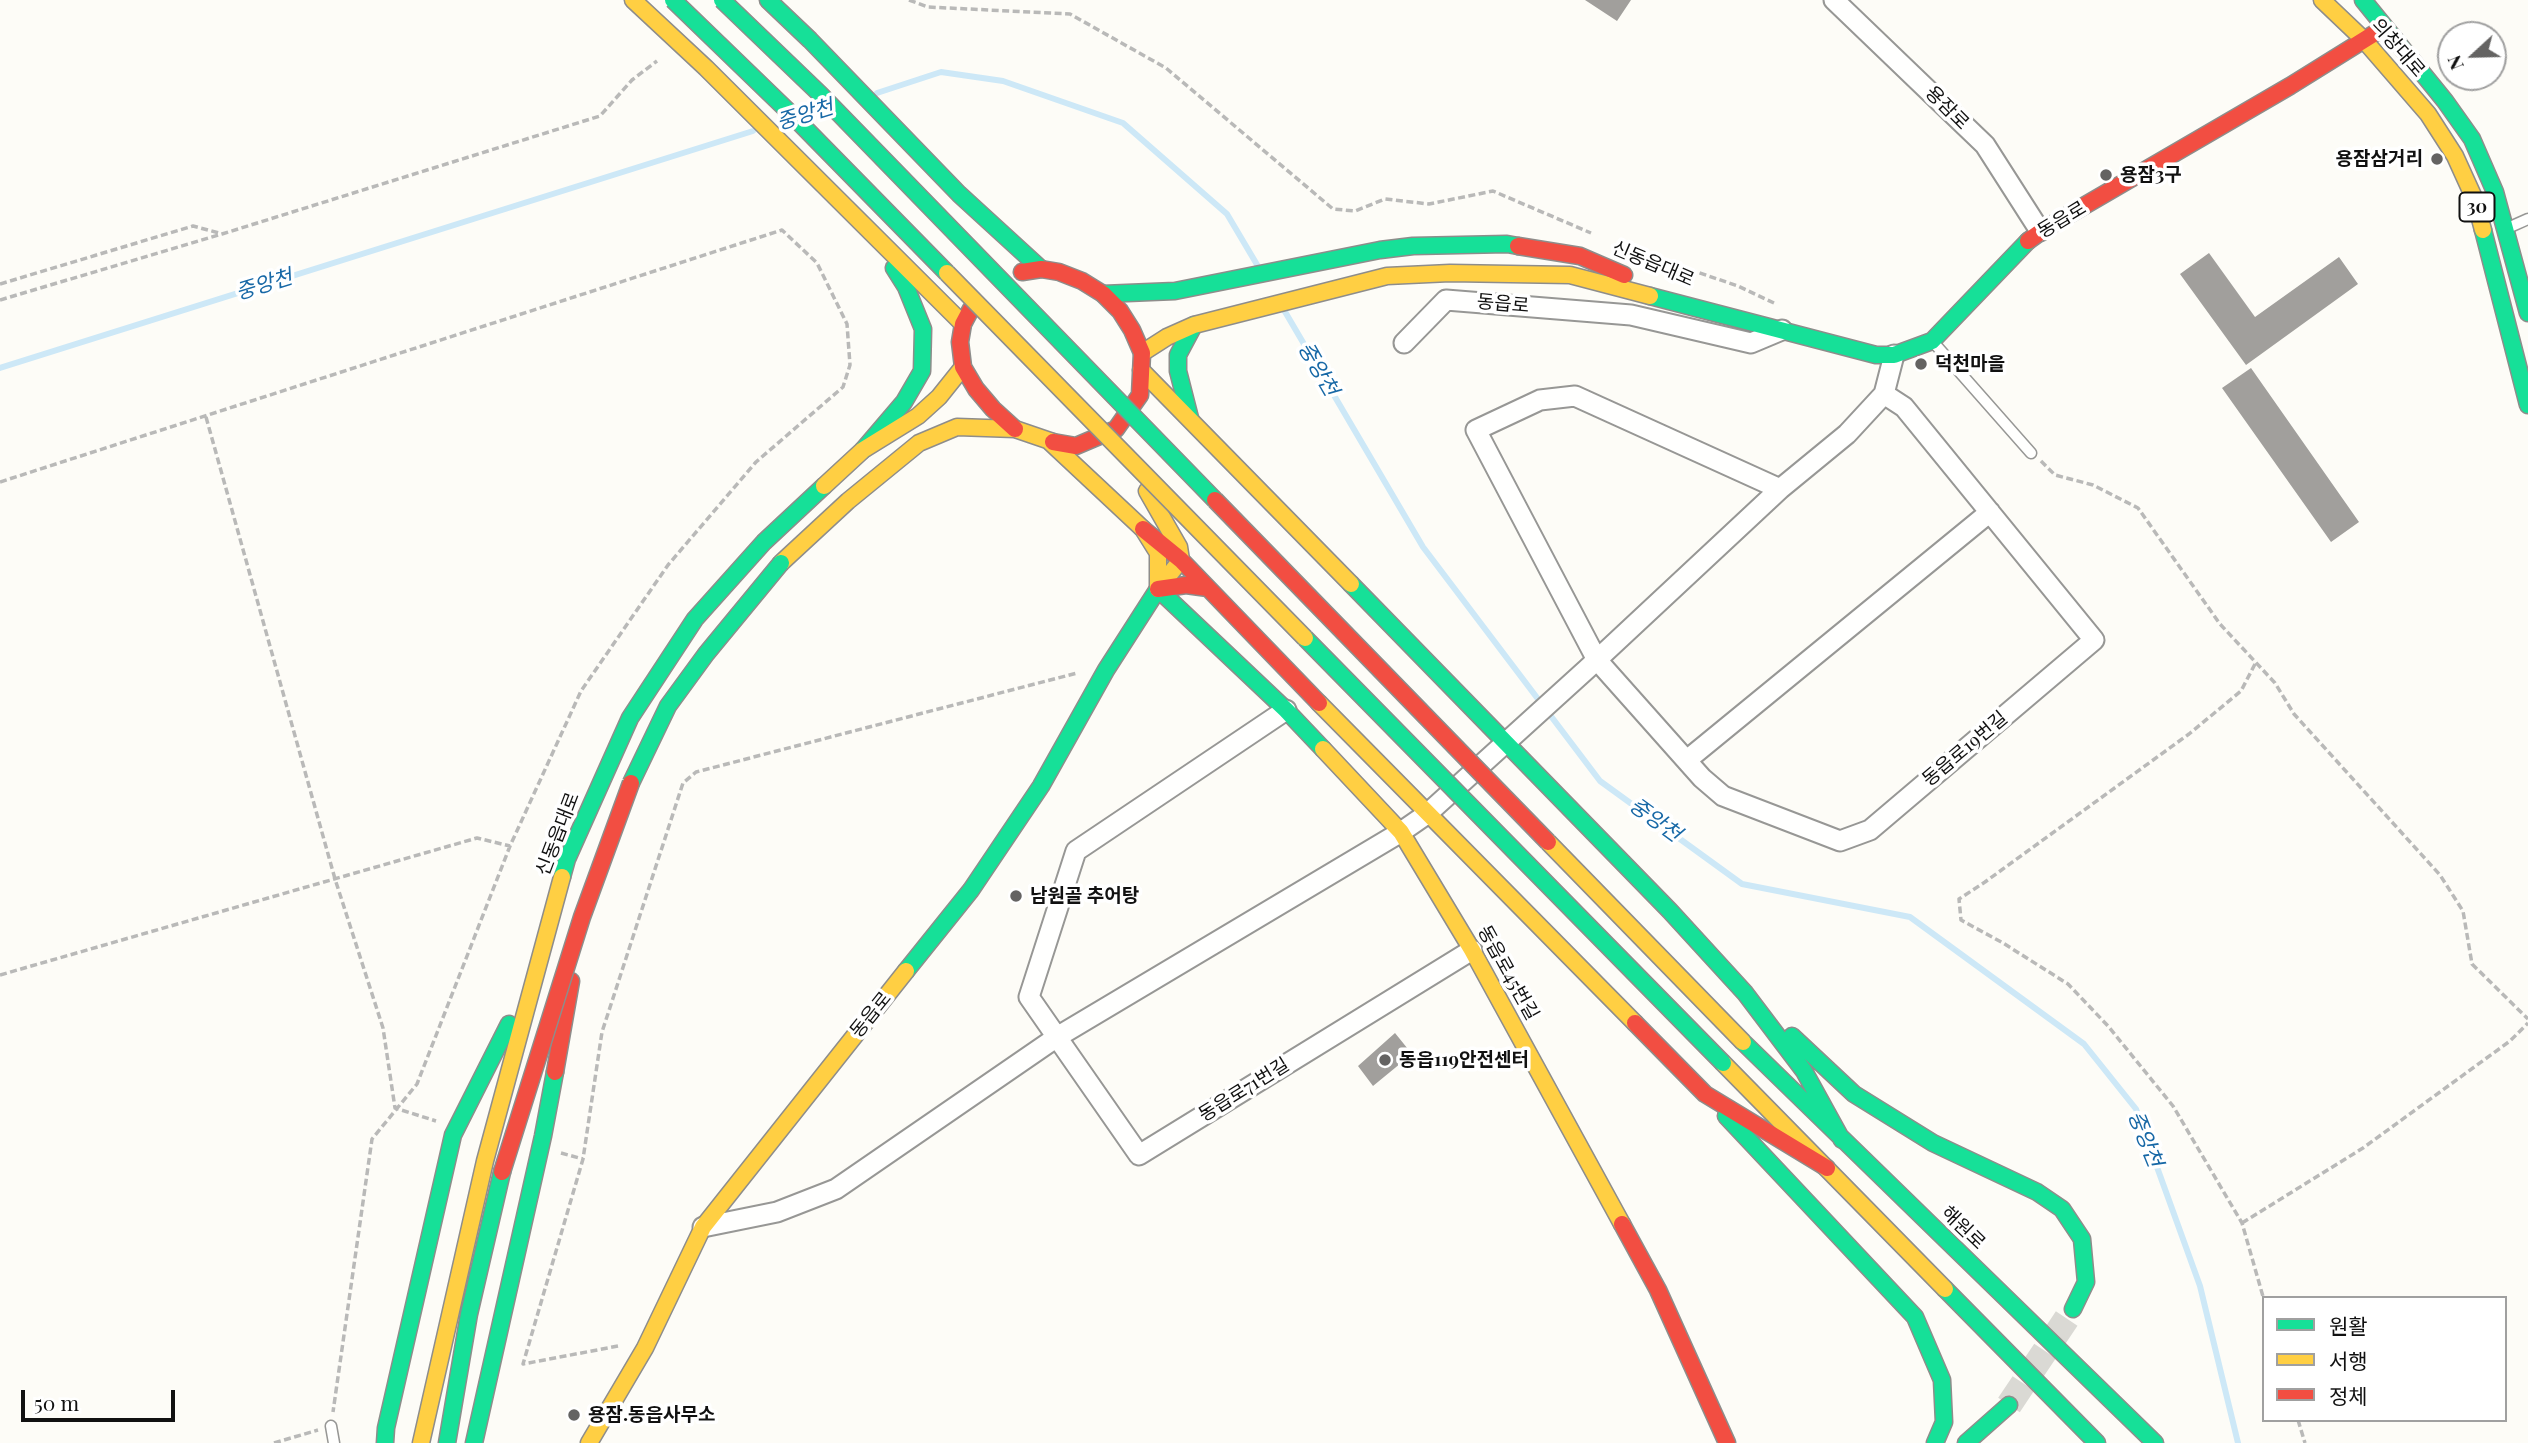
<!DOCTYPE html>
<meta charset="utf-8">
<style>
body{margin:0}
#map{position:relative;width:2528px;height:1443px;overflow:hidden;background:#fdfcf7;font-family:"Playfair Display","Noto Sans KR",serif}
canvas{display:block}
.legend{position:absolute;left:2262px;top:1296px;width:245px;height:126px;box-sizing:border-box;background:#fff;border:2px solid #a0a0a0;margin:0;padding:9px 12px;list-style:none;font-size:21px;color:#111}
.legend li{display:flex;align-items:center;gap:14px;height:35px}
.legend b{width:35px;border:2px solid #a0a0a0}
.north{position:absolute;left:2437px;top:21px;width:70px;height:70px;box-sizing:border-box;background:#fff;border:2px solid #a0a0a0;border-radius:50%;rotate:248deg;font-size:19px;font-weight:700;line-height:28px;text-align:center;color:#111}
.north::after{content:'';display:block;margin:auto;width:24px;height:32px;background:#646362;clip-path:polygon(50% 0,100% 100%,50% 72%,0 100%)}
.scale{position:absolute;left:21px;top:1390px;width:154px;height:32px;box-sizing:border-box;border:4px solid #111;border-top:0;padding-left:9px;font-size:21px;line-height:24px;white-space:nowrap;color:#111;-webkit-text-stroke:5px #fff;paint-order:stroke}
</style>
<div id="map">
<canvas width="2528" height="1443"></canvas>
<ul class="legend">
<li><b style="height:9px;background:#16e098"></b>원활</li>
<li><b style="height:9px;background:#ffcf43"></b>서행</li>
<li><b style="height:9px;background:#f24e42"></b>정체</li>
</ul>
<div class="north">N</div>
<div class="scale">50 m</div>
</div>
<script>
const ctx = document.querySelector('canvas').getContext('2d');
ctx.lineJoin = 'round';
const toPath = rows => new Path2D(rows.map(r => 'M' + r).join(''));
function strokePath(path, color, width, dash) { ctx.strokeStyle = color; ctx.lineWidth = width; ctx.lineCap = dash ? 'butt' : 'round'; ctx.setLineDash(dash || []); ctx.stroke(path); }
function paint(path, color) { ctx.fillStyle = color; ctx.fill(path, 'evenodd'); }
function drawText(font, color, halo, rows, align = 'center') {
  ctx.font = font + ' "Playfair Display","Noto Sans KR",serif'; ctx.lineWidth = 7; ctx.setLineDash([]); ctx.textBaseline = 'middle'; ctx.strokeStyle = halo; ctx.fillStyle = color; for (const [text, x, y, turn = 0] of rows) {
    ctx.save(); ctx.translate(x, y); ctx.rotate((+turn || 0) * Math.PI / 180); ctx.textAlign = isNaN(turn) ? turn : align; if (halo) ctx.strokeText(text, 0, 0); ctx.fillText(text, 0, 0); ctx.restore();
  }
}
const stream = toPath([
 [877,93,941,72,1003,81,1123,123,1227,214,1259,268],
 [1284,310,1423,547,1600,781,1742,884,1910,917,2084,1044,2136,1109,2200,1286,2238,1443],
 [0,368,753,131]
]);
const building = toPath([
 [1585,0,1631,0,1617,21],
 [2209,253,2255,317,2339,257,2358,284,2246,365,2180,274],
 [2251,368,2359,522,2331,542,2222,388],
 [1395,1033,1412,1054,1373,1086,1358,1066]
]);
const secondaryTunnel = toPath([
 [2009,1405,2073,1309]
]);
const path = toPath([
 [909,0,928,7,1070,14,1166,68,1333,209,1355,211,1385,199,1429,204,1493,191,1591,233],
 [1620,246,1738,286,1774,303],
 [0,284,193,226,219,233],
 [0,300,222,234,600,116,632,80,657,61],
 [206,417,335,879,383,1028,395,1108,436,1121],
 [2041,461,2055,475,2093,485,2138,508,2220,624,2275,683,2294,714,2440,875,2463,911,2472,964,2528,1019],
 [0,482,782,230,817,263,847,324,850,365,843,387,756,462,668,565,581,691,510,846,417,1084,372,1139,333,1412],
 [2255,664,2241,691,2189,734,1985,882,1959,899,1961,920,2003,943,2068,984,2108,1026,2173,1106,2242,1223,2264,1300],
 [0,975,477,838,510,846],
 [561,1153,583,1159],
 [2242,1223,2363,1148,2510,1041,2528,1023],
 [618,1346,523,1364,583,1159,602,1032,683,783,696,772,1077,673],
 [2298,1420,2305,1443],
 [274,1443,318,1430]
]);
const lane = toPath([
 [2510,227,2528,219],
 [1934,343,2031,453],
 [331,1426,334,1443]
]);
const street = toPath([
 [1834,0,1985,145,2040,231],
 [1404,343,1446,300,1631,315,1751,343,1782,330],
 [1780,489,1575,396,1540,400,1476,430,1597,660,1702,778,1723,796,1840,841,1870,830,2094,640,1904,407,1884,394],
 [1286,710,1076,851,1029,997,1139,1155,1472,950],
 [1687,760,1990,512],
 [703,1227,777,1212,836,1189,1057,1037,1401,832,1427,814,1587,669,1780,489,1847,434,1884,394,1894,355]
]);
const fast = toPath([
 [768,0,810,40,959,194,1041,269],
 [2363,0,2445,101,2472,139,2495,192,2528,313],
 [2483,230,2528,405],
 [1103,294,1175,291,1380,250,1413,246,1507,244,1518,246],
 [1650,296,1876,355,1894,355,1932,341,2028,241],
 [1190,418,1178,371,1178,355,1194,325],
 [863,450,904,402,922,371,923,329,906,287,894,268],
 [1351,584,1670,911,1745,993,1804,1071,1842,1140],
 [562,877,567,859,630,718,695,619,764,542,824,486],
 [906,971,971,890,1041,786,1106,670,1158,589,1286,710,1323,749],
 [1792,1036,1854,1094,1933,1143,2037,1192,2062,1209,2082,1239,2086,1282,2073,1309],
 [1743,1042,2155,1443],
 [1726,1116,1915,1317,1942,1380,1944,1422,1935,1443],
 [1945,1289,2097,1443],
 [385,1443,386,1428,453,1135,509,1024],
 [447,1443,469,1314,502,1172],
 [474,1443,543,1136,555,1072],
 [1966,1443,2009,1405]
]);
const slow = toPath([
 [633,0,706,68,963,324],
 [2322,0,2364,40,2428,114,2455,156,2475,200,2483,230],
 [1142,353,1167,337,1194,325,1387,276,1450,273,1570,275,1650,296],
 [1141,370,1351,584],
 [1050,442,1143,529,1158,553,1158,589,1181,560,1179,547,1147,491],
 [824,486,863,450,918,416,939,397,963,367],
 [781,563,848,501,919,443,957,427,1015,429,1053,442],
 [1319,703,1635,1023],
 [1323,749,1401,832,1472,950,1622,1224],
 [1723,1063,1945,1289],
 [421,1443,485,1161,562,877],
 [589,1443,645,1348,703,1227,906,971]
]);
const jam = toPath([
 [2028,241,2046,228,2290,86,2380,30],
 [1518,246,1580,256,1624,275],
 [1022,272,1041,269,1059,272,1082,281,1103,294,1120,311,1132,330,1142,353,1140,395,1116,429,1076,446,1053,442],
 [971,309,963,324,960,342,963,367,976,389,993,409,1015,429],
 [1143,529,1181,560,1319,703],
 [1158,589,1186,585,1208,588],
 [1635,1023,1705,1094,1827,1168],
 [555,1072,571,981],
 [1622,1224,1658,1290,1727,1443]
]);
const fastBridge = toPath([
 [673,0,789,112,947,273],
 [722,0,821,95,1215,500],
 [1305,638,1723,1063],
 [631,783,668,706,706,654,781,563]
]);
const slowBridge = toPath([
 [947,273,1305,638],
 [1548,842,1743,1042]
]);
const jamBridge = toPath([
 [1215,500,1548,842],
 [502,1172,582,917,631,783]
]);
const markers = [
 [2437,159,7,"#646362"],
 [2106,175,7,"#646362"],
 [1921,364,7,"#646362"],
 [1016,896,7,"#646362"],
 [1385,1060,7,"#646362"],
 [574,1415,7,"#646362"]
];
const shields = [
 [2477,207,35]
];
const shieldNames = [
 ["30",2477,207]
];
const streetNames = [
 ["의창대로",2398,48,49],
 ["용잠로",1947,108,45],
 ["동읍로",2062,220,-31],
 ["신동읍대로",1653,264,23],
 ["동읍로",1503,304,5],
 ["동읍로19번길",1965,749,-40],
 ["신동읍대로",558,834,-69],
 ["동읍로45번길",1508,973,61],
 ["동읍로",871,1015,-51],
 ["동읍로71번길",1244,1090,-32],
 ["해원로",1963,1228,44]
];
const poiNames = [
 ["용잠삼거리",2423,159,"right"],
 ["용잠3구",2120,175],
 ["덕천마을",1935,364],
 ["남원골 추어탕",1030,896],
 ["동읍119안전센터",1399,1060],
 ["용잠.동읍사무소",588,1415]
];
const waterNames = [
 ["중앙천",805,115,-17],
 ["중앙천",264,285,-17],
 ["중앙천",1318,369,60],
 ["중앙천",1655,820,36],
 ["중앙천",2145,1139,68]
];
strokePath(stream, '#cde8f7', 6);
paint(building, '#a19f9c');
strokePath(secondaryTunnel, '#dad9d4', 26, [26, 13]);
strokePath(lane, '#979795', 13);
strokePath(street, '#979795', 23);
strokePath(fast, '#8e8d8b', 19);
strokePath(slow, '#8e8d8b', 19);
strokePath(jam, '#8e8d8b', 19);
strokePath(path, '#b9b9b8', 3.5, [7, 3.5]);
strokePath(lane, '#fffffe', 10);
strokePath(street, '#fffffe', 19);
strokePath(fast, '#16e098', 16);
strokePath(slow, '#ffcf43', 16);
strokePath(jam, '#f24e42', 16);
strokePath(fastBridge, '#8e8d8b', 19, []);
strokePath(slowBridge, '#8e8d8b', 19, []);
strokePath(jamBridge, '#8e8d8b', 19, []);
strokePath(fastBridge, '#16e098', 16);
strokePath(slowBridge, '#ffcf43', 16);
strokePath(jamBridge, '#f24e42', 16);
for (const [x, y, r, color] of markers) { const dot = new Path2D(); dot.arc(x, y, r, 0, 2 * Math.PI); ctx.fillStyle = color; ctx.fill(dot); strokePath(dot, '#fff', 2.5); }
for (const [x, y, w] of shields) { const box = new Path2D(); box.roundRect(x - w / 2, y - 14.5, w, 29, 5); ctx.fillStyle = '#fff'; ctx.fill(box); strokePath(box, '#111', 2); }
drawText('bold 18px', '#111', null, shieldNames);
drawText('19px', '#111', '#fff', streetNames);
drawText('bold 19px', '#111', '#fff', poiNames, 'left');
drawText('italic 21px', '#1768a6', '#fff', waterNames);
</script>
